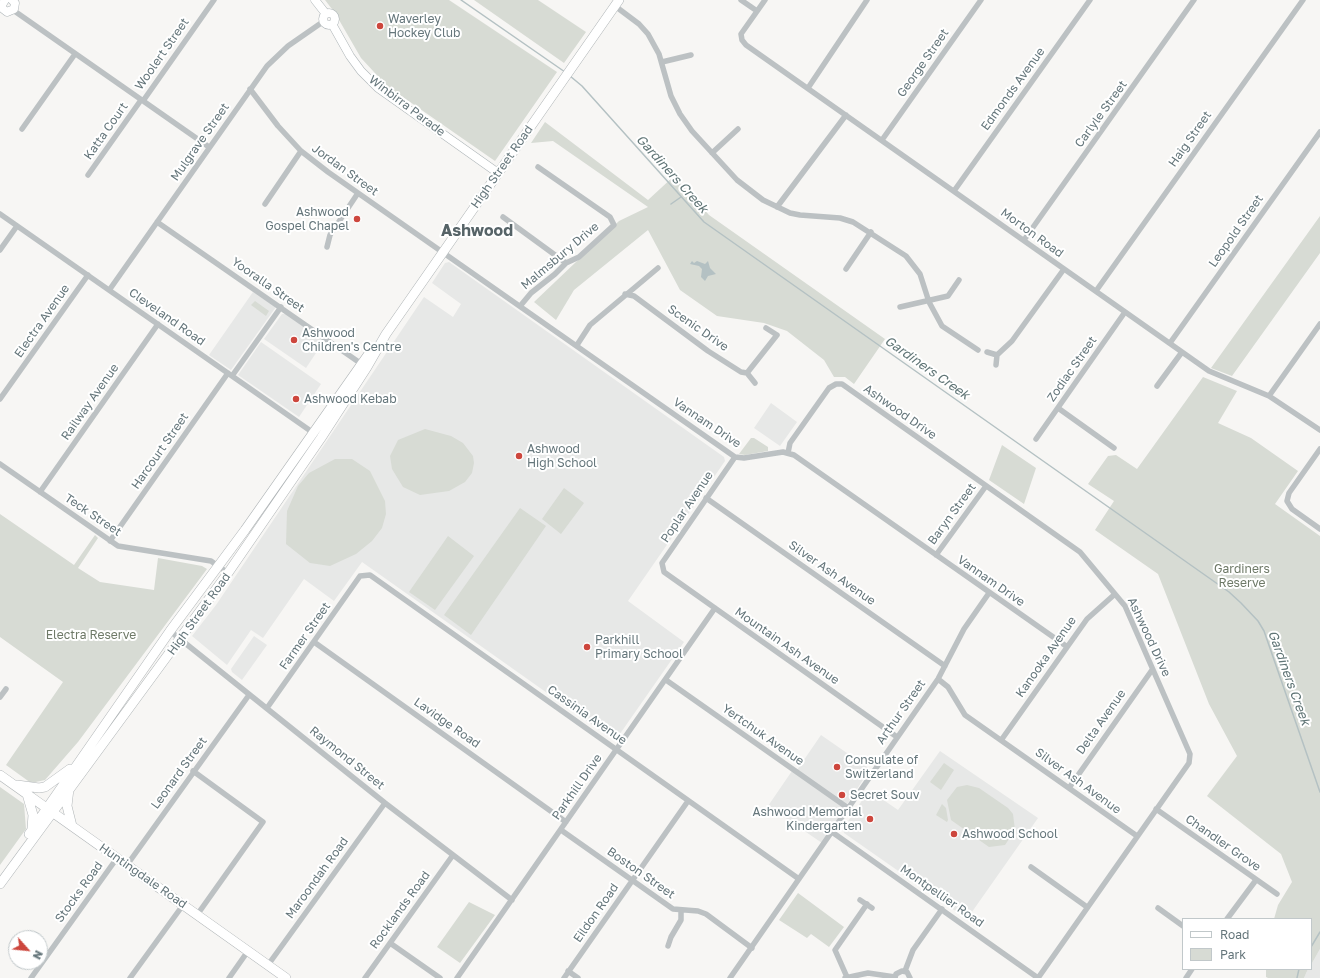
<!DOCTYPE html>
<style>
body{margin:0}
#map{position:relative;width:1320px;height:978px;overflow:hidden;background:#f7f6f4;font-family:"Golos Text",sans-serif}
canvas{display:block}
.legend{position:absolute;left:1182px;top:918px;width:130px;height:52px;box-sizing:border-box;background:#fff;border:1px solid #c1c8ca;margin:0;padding:5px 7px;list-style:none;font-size:12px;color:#65767b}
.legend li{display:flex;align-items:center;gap:8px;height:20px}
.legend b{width:20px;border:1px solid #c1c8ca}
.north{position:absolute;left:8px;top:930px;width:40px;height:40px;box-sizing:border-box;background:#fff;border:1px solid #c1c8ca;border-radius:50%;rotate:117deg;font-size:11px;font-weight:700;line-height:16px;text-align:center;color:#65767b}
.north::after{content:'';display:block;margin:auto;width:14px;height:18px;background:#cd463d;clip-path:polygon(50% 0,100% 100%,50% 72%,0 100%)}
</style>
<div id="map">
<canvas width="1320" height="978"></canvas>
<ul class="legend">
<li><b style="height:5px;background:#fff"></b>Road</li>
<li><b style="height:11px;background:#d7dbd4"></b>Park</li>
</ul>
<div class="north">N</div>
</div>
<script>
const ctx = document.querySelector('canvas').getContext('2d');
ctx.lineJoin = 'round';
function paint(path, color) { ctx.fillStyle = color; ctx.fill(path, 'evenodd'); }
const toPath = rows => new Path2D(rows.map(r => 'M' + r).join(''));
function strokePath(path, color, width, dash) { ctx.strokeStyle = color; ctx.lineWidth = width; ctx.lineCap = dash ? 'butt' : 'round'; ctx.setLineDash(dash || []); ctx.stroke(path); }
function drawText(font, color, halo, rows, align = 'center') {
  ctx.font = font + ' "Golos Text",sans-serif'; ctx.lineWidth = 4; ctx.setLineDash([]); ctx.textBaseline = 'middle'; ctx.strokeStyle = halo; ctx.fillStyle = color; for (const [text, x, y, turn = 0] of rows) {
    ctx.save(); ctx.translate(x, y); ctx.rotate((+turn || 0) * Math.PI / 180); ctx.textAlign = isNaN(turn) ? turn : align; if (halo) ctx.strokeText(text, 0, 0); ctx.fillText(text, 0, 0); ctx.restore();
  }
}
const built = toPath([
 [449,262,724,457,725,461,628,601,684,642,615,741,362,562,334,601,304,579,263,638,251,630,227,665,192,636,216,605,424,297,453,317,461,304,432,283,445,263],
 [253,292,276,307,231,370,209,355],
 [282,314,286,314,324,341,306,368,264,339],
 [261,342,321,384,299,417,238,375],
 [771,403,797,422,780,446,754,428],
 [254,636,267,645,242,680,232,672,231,669],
 [821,735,870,769,822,843,768,806,794,768,797,770],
 [940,751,1038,818,967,919,844,833,843,829,869,790,898,810],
 [1320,949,1320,978,1304,978,1308,969,1311,969,1311,965]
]);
const green = toPath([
 [325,0,449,0,557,72,495,161,387,86,361,58,335,13],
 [474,0,538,0,586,32,564,63],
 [545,122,648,200,674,176,709,215,885,339,854,384,845,377,834,377,824,360,787,331,764,323,717,316,680,290,648,230,574,290,556,320,534,302,619,221,648,207,553,141,531,143],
 [1320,216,1320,253,1232,376,1211,368],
 [255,301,269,311,266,316,251,305],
 [1203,377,1237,391,1218,423,1251,438,1298,471,1275,504,1320,536,1320,949,1311,965,1311,919,1274,919,1278,905,1292,882,1281,854,1207,796,1237,756,1209,704,1158,574,1095,530,1114,501,1088,484,1108,456,1116,455,1137,469],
 [425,429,451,436,463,443,473,456,474,463,472,473,465,482,449,491,420,495,403,487,392,469,390,456,398,440],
 [751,438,754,438,768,447,768,451,745,455,739,454],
 [1002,445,1036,468,1024,504,989,480],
 [335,459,352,459,370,471,385,501,386,514,382,528,372,541,356,554,330,566,310,563,286,544,287,511,298,486,309,473],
 [564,488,584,503,561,534,542,519],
 [520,508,546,526,471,635,444,615],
 [0,514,74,565,95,535,98,538,78,568,100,582,154,590,158,558,202,566,207,569,78,742,45,780,31,783,6,765,63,682,0,637],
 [448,536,474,556,435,610,409,592],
 [944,763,954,770,941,790,930,782],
 [967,785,979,788,1008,808,1013,814,1015,830,1005,845,989,847,951,820,947,800,957,787],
 [0,787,24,804,26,829,0,865],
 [942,804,946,808,948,820,947,822,936,815],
 [798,893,844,927,829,947,811,934,807,938,779,920],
 [469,902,495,915,460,963,437,947],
 [1266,969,1308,969,1304,978,1268,978,1266,977]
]);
const water = toPath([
 [692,261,694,263,697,261,705,264,708,261,710,268,716,274,708,276,705,281,701,277,702,269,699,266,690,264]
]);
const stream = toPath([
 [461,0,565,72],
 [570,76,582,86,704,222,1229,592,1241,603,1258,621,1264,631,1320,792],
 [671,204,681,197],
 [1311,947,1320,932],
 [1297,978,1299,969]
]);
const street = toPath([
 [741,0,757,11],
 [765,0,741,34,742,40,746,45,1209,371,1269,396,1320,430],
 [615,6,639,24,648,34,659,54,671,96,680,114,692,131,737,180,763,200,790,213,800,215,840,218,853,222,906,256,920,274,929,302,942,326,978,350],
 [13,10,209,147],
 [662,62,691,55],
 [808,88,867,0],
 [250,89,278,126,301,151,328,172,735,457,744,458,783,452,794,455,1066,646],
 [143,101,214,0],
 [22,129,75,54],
 [882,140,981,0],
 [712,153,738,129],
 [88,175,141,100],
 [954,191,1090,0],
 [265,204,301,151],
 [777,207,846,115],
 [0,214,315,434],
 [503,217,566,263],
 [157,222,363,365],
 [1024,240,1194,0],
 [327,247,330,235,358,193],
 [0,250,17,226],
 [846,269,871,232],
 [110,289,267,66,288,46,324,21],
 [1096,291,1303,0],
 [625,294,634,296,708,351,741,372,747,373,755,383],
 [521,305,531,293,555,274,566,263,579,257,614,225,610,217,538,167],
 [900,307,948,296,959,280],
 [1170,343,1320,132],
 [577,345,590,325,658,268],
 [987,352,997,355],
 [996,365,997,355,1012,341,1064,269],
 [747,373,777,335,766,328],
 [232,376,281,307],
 [1157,386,1182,352],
 [1269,396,1320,324],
 [0,399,88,275],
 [1058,408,1114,448],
 [1036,439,1125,312],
 [1320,449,1289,493,1287,501,1292,509,1320,529],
 [788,453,790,443,829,388,836,384,842,384,1080,552,1125,606,1190,754,1189,763,1038,978],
 [735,457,662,563,664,572,897,737],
 [0,464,118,546,211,561,228,573],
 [40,492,158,324],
 [706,498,945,666],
 [110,541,228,373],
 [936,555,986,486],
 [170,631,385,803,512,900],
 [314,642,566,822],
 [938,679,948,687,965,715,1137,836],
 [666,680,848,808],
 [0,697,6,689],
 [267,708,360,576,370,575,799,879],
 [1002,739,1087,619,1115,594],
 [193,771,263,822,197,915],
 [1069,788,1152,670],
 [1156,809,1277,894],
 [561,830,673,909,698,911,706,914,752,948],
 [832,832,1038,978],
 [127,865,249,695],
 [1031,867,1087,907],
 [860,900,872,908],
 [1158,908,1183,926],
 [1227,919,1256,880],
 [390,943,440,978],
 [668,946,671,937,681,920,681,910],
 [268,965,385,803],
 [568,971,578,978],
 [905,971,913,950,942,909],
 [847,977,835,950,867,904],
 [31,978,117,858],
 [130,978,183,905],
 [229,978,248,951],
 [365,978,453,855],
 [457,978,715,608],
 [564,978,688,801],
 [730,978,938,679,964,629,989,593],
 [845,978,868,973,895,977],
 [895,978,896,974,902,971,907,972,910,978],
 [1186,978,1192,969]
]);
const secondary = toPath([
 [5,0,2,5,2,8,7,12,14,9,15,3,12,0],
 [315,0,326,14],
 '323 19a6 6 0 1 1 12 0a6 6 0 1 1-12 0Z',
 [332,24,350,56,361,71,378,88,498,173]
]);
const primary = toPath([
 [0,775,286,978],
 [17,785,39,788,45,787,70,769],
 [69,789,67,806,72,826],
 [27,794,33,815,32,828],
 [29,834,170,631,245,530,368,355],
 [0,884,228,573,321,438,367,367,386,334,619,0]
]);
const markers = [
 [380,26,4,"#cd463d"],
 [357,219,4,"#cd463d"],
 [294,340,4,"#cd463d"],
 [296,399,4,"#cd463d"],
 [519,456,4,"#cd463d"],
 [587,647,4,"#cd463d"],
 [837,767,4,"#cd463d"],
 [842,795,4,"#cd463d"],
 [870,819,4,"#cd463d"],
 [954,834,4,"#cd463d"]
];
const poiNames = [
 ["Waverley",388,19],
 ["Hockey Club",388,33],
 ["Ashwood",349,212,"right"],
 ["Gospel Chapel",349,226,"right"],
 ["Ashwood",302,333],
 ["Children's Centre",302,347],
 ["Ashwood Kebab",304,399],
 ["Ashwood",527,449],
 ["High School",527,463],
 ["Parkhill",595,640],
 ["Primary School",595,654],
 ["Consulate of",845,760],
 ["Switzerland",845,774],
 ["Secret Souv",850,795],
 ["Ashwood Memorial",862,812,"right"],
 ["Kindergarten",862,826,"right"],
 ["Ashwood School",962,834]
];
const streetNames = [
 ["Woolert Street",162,54,-55],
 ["George Street",923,63,-55],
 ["Edmonds Avenue",1013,89,-54],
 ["Winbirra Parade",407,106,37],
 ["Carlyle Street",1101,114,-54],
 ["Katta Court",106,131,-55],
 ["Haig Street",1190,139,-55],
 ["Mulgrave Street",200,142,-55],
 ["High Street Road",502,167,-55],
 ["Jordan Street",345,170,36],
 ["Leopold Street",1236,231,-55],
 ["Morton Road",1032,233,36],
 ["Malmsbury Drive",560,256,-40],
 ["Yooralla Street",268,285,35],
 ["Cleveland Road",167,317,35],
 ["Electra Avenue",42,321,-55],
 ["Scenic Drive",698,328,35],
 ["Zodiac Street",1072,369,-55],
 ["Railway Avenue",90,402,-55],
 ["Ashwood Drive",900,412,35],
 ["Vannam Drive",707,423,34],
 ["Harcourt Street",160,451,-55],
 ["Poplar Avenue",687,507,-56],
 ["Baryn Street",952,514,-54],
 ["Teck Street",93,515,34],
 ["Silver Ash Avenue",832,573,35],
 ["Vannam Drive",991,581,35],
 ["High Street Road",199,614,-54],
 ["Farmer Street",305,636,-55],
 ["Ashwood Drive",1149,637,65],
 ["Mountain Ash Avenue",787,646,35],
 ["Kanooka Avenue",1046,657,-55],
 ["Arthur Street",901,712,-55],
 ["Cassinia Avenue",587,715,35],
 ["Delta Avenue",1101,722,-55],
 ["Lavidge Road",447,723,35],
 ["Yertchuk Avenue",763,735,35],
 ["Raymond Street",347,758,39],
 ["Leonard Street",179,773,-54],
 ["Silver Ash Avenue",1078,781,36],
 ["Parkhill Drive",577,787,-55],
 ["Chandler Grove",1223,843,35],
 ["Boston Street",641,873,35],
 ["Huntingdale Road",143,876,35],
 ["Maroondah Road",317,878,-54],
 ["Stocks Road",79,892,-54],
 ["Montpellier Road",942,896,35],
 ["Rocklands Road",400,910,-54],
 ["Eildon Road",596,913,-55]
];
const parkNames = [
 ["Gardiners",1242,569],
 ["Reserve",1242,583],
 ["Electra Reserve",91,635]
];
const waterNames = [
 ["Gardiners Creek",672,174,48],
 ["Gardiners Creek",927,368,35],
 ["Gardiners Creek",1289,678,70]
];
const districtNames = [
 ["Ashwood",477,231]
];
paint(built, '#e7e8e7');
paint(green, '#d7dbd4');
paint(water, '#b4c1c3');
strokePath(stream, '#b4c1c3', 1.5);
strokePath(secondary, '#aeb5b8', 9);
strokePath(primary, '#b0b5b7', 10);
strokePath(street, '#bcc1c3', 5.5);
strokePath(secondary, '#fff', 8);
strokePath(primary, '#fff', 9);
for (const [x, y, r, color] of markers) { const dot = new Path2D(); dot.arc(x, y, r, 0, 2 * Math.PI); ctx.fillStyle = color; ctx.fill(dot); strokePath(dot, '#fff', 1.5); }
drawText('12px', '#65767b', '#fff', poiNames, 'left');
drawText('12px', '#65767b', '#fff', streetNames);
drawText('12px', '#6e7967', '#fff', parkNames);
drawText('italic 13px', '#607576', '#fff', waterNames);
drawText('bold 16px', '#566367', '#fff', districtNames);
</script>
